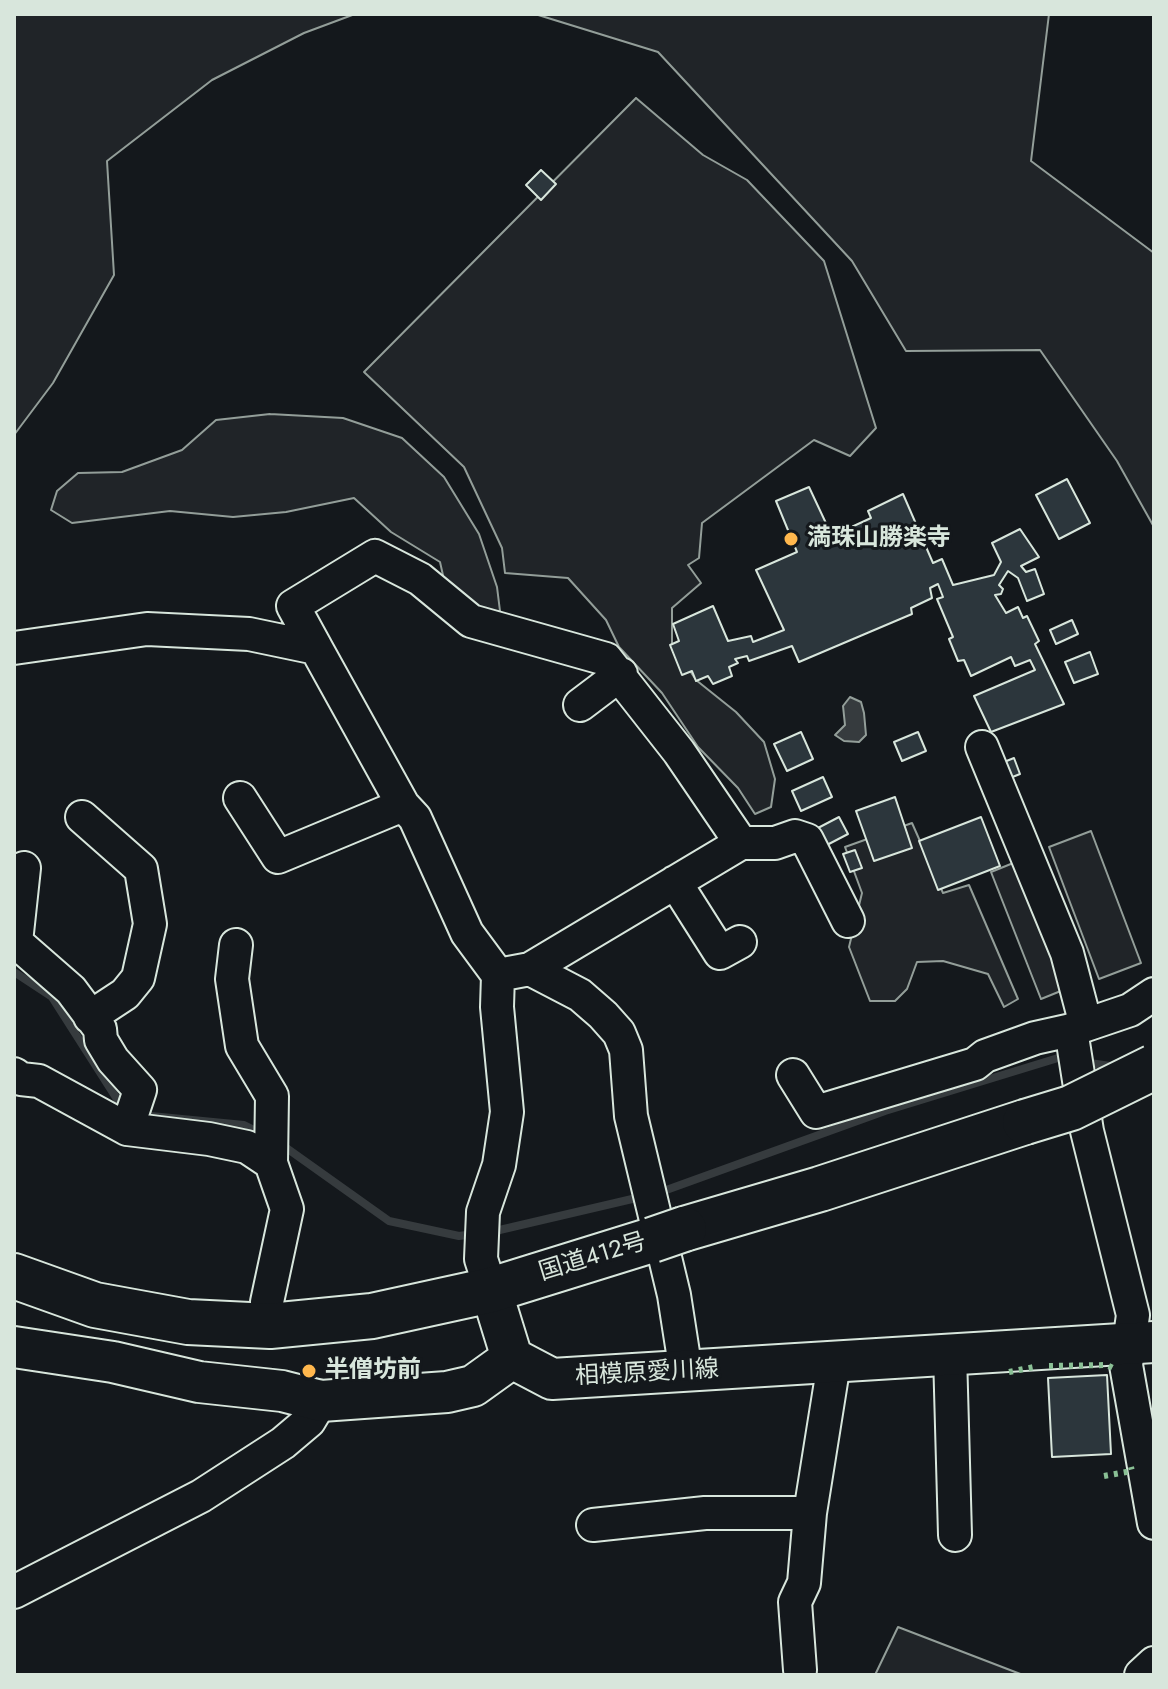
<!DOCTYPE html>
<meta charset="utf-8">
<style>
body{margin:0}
#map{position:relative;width:1168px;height:1689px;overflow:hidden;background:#14181c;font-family:Jost,sans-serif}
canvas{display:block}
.frame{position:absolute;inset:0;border:16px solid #d8e6dc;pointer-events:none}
</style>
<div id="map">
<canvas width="1168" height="1689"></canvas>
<div class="frame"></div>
</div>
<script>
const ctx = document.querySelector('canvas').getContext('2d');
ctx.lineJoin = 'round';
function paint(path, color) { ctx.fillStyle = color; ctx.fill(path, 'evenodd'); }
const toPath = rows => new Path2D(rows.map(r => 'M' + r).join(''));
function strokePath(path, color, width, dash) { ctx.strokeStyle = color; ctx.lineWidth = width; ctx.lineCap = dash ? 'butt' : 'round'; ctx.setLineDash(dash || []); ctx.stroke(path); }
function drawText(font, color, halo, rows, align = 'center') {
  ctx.font = font + ' Jost,"Noto Sans JP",sans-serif'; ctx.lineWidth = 6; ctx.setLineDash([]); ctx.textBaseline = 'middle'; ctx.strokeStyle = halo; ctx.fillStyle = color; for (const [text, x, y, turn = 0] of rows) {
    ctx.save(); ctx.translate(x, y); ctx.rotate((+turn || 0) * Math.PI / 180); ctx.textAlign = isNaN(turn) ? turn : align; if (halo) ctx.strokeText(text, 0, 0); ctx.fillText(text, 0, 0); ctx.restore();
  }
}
const green = toPath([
 [14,14,355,14,304,33,212,80,107,161,114,275,53,383,14,435,14,14],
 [535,14,1049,14,1031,161,1154,253,1154,527,1117,461,1040,350,906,351,852,261,658,52,535,14],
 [636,98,703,155,747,180,824,261,876,428,850,456,814,440,702,523,699,558,688,565,701,583,672,608,672,643,696,680,736,712,764,742,775,779,771,807,755,814,738,788,698,747,662,693,619,647,606,620,568,578,505,573,502,548,464,467,364,372,636,98],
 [270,414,343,418,402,438,444,477,479,534,497,587,500,611,477,619,449,602,440,562,391,532,354,498,286,512,233,517,170,511,72,523,51,510,57,491,78,473,122,472,182,450,216,420,270,414],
 [912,823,943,893,969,885,1018,999,1004,1007,988,974,943,961,917,962,907,989,895,1001,870,1001,849,947,862,893,845,847,912,823],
 [1091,831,1141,963,1099,979,1049,847,1091,831],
 [1033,855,1083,982,1041,999,991,872,1033,855],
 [898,1627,1023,1675,875,1675,898,1627]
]);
const water = toPath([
 [850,697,861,702,864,713,866,735,859,742,844,741,835,735,845,725,843,706,850,697]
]);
const stream = toPath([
 [14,972,52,997,117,1099,128,1105],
 [1083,1062,1117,1067],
 [151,1116,244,1125,262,1134],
 [278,1142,389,1221,459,1236,473,1234],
 [658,1193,885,1111,1058,1058,1070,1060],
 [491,1232,645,1196]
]);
const building = toPath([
 [541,170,556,184,541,200,526,185,541,170],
 [1067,479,1090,523,1059,539,1036,495,1067,479],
 [809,487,832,536,871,518,868,511,903,494,933,563,942,559,953,585,994,575,1001,562,992,543,1020,529,1039,557,1021,566,1026,572,1035,569,1044,594,1027,601,1018,578,1008,571,999,585,1003,589,1001,594,995,595,1006,613,1018,607,1023,618,1027,616,1039,641,1035,644,1064,704,991,732,974,696,1035,670,1030,660,1015,666,1011,657,971,676,964,660,958,661,949,639,953,637,937,599,943,597,938,584,930,588,932,598,911,608,912,614,799,662,792,646,749,661,747,656,735,659,738,663,729,667,732,676,713,684,708,676,696,681,692,671,682,675,670,645,679,641,673,624,713,606,728,641,751,636,753,642,784,630,756,570,797,552,776,501,809,487],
 [1072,620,1078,634,1056,644,1050,630,1072,620],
 [1090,652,1098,674,1074,683,1065,662,1090,652],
 [801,732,813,759,787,771,774,744,801,732],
 [918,732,926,751,902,761,894,742,918,732],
 [1014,758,1020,774,1005,780,999,764,1014,758],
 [823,777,832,797,801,811,792,791,823,777],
 [895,797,912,848,874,861,856,811,895,797],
 [839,817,848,834,825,846,816,829,839,817],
 [981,817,1000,866,938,890,919,841,981,817],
 [855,850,862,868,850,872,843,854,855,850],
 [1107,1375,1111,1454,1052,1457,1048,1378,1107,1375]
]);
const minor = toPath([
 [14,648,147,629,249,634,316,648,403,805,415,818,467,933,498,975],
 [316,648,293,606,375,556,420,579,471,621,606,659,679,752,741,843],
 [580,705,621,674],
 [982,747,1067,953,1086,1025],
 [240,798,278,857,403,805],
 [82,817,141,869,150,924,138,978,125,994,90,1017],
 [24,868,16,942,71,990,100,1029,101,1040,113,1060,140,1090,127,1129],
 [675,882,720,953,740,942],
 [236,945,232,979,242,1046,272,1096,271,1163],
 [530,969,580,995,603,1015,619,1033,626,1050,631,1116,674,1295,686,1372],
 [1154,994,1130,1010,1071,1030,1087,1131,1133,1315,1126,1365,1154,1523],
 [14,1074,21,1079,39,1081,127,1129,209,1139,247,1147,271,1163,287,1209,267,1302,270,1326],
 [793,1075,816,1112,975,1064,985,1056,1035,1038,1071,1030],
 [491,1290,481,1259,483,1212,499,1165,507,1112,497,1007,498,975,530,969,741,843,775,843,795,836,807,840,848,921],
 [950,1354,955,1535],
 [593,1525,705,1513,810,1513],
 [14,1592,201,1496,283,1443,309,1421,321,1401],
 [800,1670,795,1602,804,1583,810,1513,834,1363],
 [1141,1675,1154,1663]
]);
const major = toPath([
 [491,1290,512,1358],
 [14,1347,113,1362,199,1382,282,1391,321,1401,447,1392,473,1386,512,1358],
 [512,1358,552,1379,1154,1342]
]);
const highway = toPath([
 [684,1229,820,1189,1025,1122],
 [14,1276,95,1305,188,1322,270,1326,372,1316,491,1290,652,1240]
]);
const highwayBridge = toPath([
 [1025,1122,1071,1108,1154,1067],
 [652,1240,684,1229]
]);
const hedge = toPath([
 [1049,1366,1107,1365,1117,1370],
 [1009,1372,1034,1367],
 [1104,1476,1132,1471,1131,1467]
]);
const markers = [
 [791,539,8,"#ffb74d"],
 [309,1371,8,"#ffb74d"]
];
const poiNames = [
 ["満珠山勝楽寺",807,539],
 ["半僧坊前",325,1371]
];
const streetNames = [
 ["国道412号",593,1258,-17],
 ["相模原愛川線",647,1374,-3]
];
paint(green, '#202428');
strokePath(green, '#939e99', 2);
paint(water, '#363b3e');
strokePath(water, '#939e99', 2);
strokePath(stream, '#363b3e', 8);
paint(building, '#2c363c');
strokePath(building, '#d8e6dc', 2);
strokePath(minor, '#d8e6dc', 36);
strokePath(major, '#d8e6dc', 44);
strokePath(highway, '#d8e6dc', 48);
strokePath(minor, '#14181c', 32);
strokePath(major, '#14181c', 40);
strokePath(highway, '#14181c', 44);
strokePath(highwayBridge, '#d8e6dc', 48, []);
strokePath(highwayBridge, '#14181c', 44);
strokePath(hedge, '#8ac095', 6, [4, 6]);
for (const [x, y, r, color] of markers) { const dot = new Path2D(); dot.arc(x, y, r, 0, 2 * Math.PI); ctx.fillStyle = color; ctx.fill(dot); strokePath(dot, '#14181c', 3); }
drawText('bold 24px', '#d8e6dc', '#14181c', poiNames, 'left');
drawText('24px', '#d8e6dc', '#14181c', streetNames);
</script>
